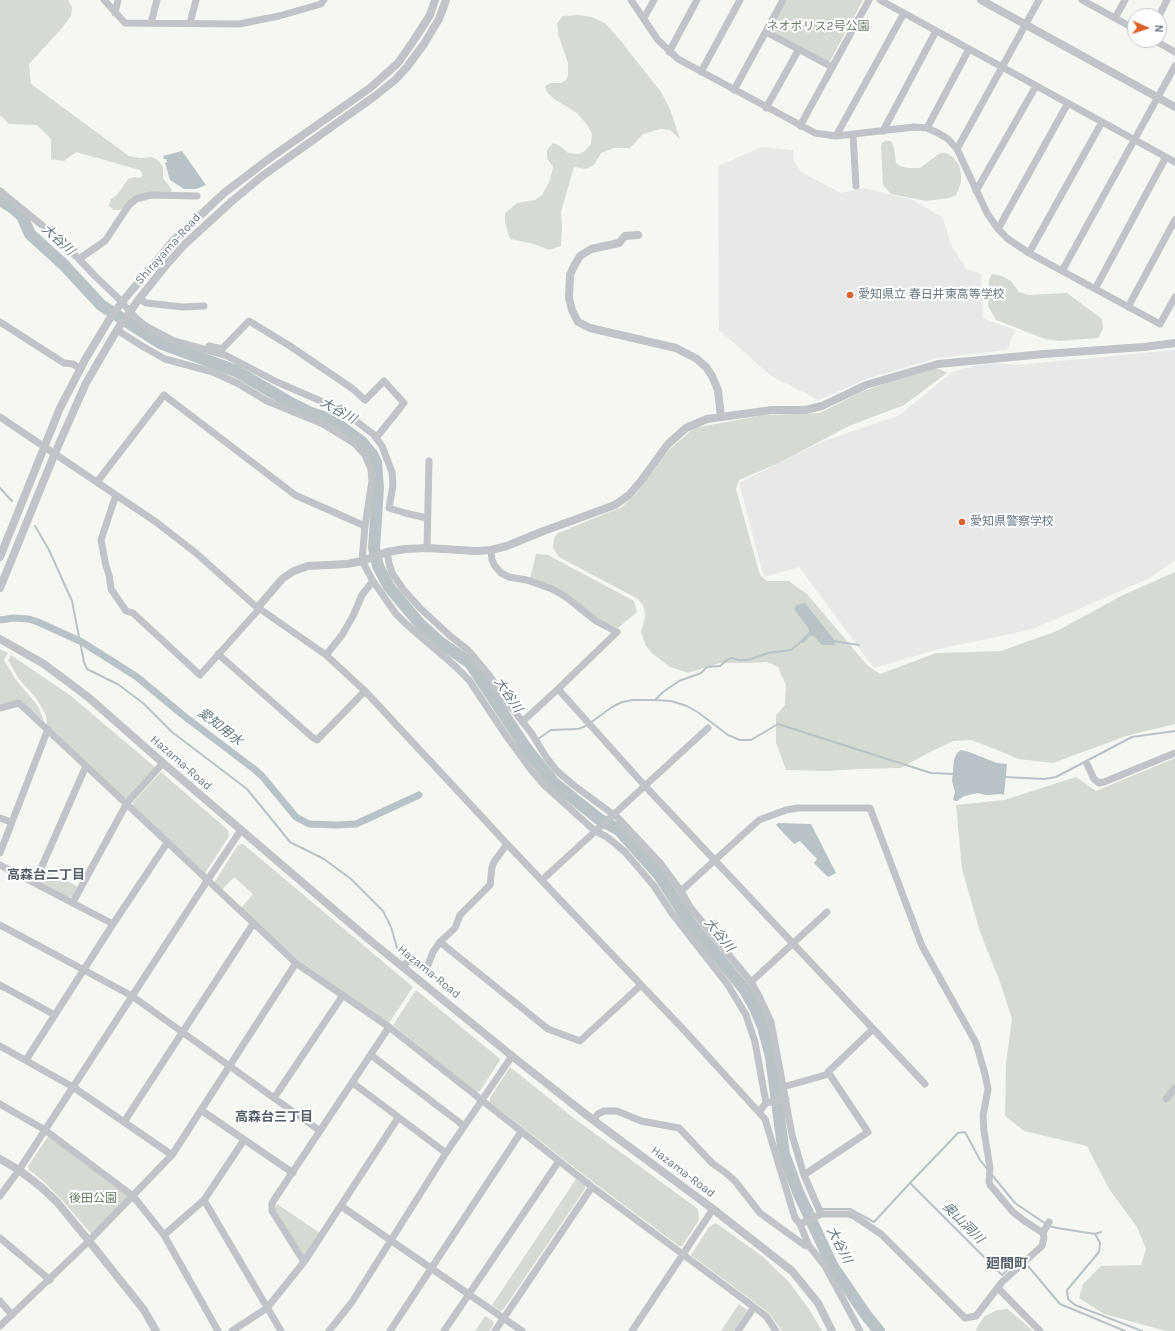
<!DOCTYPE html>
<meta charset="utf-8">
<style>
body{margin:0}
#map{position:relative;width:1175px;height:1331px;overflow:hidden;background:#f6f7f3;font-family:Karla,sans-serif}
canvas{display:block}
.north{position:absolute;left:1127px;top:8px;width:40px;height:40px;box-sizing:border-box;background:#fff;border:1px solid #c2c8cd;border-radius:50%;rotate:93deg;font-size:11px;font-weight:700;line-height:16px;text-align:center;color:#667583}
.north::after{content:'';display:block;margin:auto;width:14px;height:18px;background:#dd612d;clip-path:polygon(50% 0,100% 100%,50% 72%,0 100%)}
</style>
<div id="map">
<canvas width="1175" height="1331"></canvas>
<div class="north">N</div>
</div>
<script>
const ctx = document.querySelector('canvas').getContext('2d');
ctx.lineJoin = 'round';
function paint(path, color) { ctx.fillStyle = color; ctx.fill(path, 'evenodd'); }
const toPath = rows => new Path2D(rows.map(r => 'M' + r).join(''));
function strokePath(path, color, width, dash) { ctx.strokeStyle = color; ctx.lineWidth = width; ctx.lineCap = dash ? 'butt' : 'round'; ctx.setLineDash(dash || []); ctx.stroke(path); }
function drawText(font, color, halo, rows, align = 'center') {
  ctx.font = font + ' Karla,"Noto Sans JP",sans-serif'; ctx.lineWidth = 4; ctx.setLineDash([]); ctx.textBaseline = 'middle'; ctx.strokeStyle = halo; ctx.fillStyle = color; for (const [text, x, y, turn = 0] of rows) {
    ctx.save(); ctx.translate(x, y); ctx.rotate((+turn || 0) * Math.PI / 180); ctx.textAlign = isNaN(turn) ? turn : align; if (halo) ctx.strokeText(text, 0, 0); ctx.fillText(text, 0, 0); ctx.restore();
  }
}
const built = toPath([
 [762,147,793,150,794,161,801,172,841,193,864,188,913,200,943,218,951,245,967,270,981,273,983,318,1015,330,1007,350,937,358,866,379,819,400,771,376,719,330,718,166],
 [1175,350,1175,560,1150,578,1033,629,939,649,874,668,799,567,764,577,739,483,824,441,900,415,952,372,989,362,1018,365]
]);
const green = toPath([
 [0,0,68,0,72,7,71,16,63,27,29,64,31,84,129,156,140,158,152,157,158,160,163,167,163,178,172,190,170,193,151,193,123,209,119,210,114,210,109,206,111,199,117,195,128,179,134,177,140,178,142,176,142,173,140,170,76,152,64,161,51,159,51,139,37,125,9,124,0,115],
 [786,0,863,0,830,61,827,62,772,32,771,28],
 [578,15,592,17,605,23,620,40,661,92,670,109,680,139,670,130,660,129,643,134,630,148,614,148,601,153,594,165,586,169,574,167,561,212,562,228,561,246,549,250,534,244,510,239,505,222,505,213,517,203,535,200,542,195,550,180,553,167,547,158,547,150,553,143,560,146,568,153,579,154,585,151,591,144,592,134,587,125,577,113,554,99,547,92,545,86,551,83,561,83,566,80,568,75,568,63,558,34,557,23,563,16],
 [885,141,891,141,894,148,896,163,900,166,907,168,920,168,940,153,946,153,953,157,959,165,961,174,961,183,956,195,949,198,926,201,891,194,883,185,881,147,882,143],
 [992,274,1002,276,1011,281,1019,292,1029,295,1067,293,1102,319,1103,329,1098,338,1059,341,1045,339,996,320,988,306,989,280],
 [937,368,947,373,904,405,849,426,779,463,739,480,736,489,760,575,767,581,789,581,807,594,867,665,880,674,936,653,1001,651,1057,631,1121,596,1175,572,1175,724,1126,736,1053,763,1019,759,972,740,953,741,928,753,901,768,859,769,827,771,786,770,776,743,776,715,785,705,786,685,778,667,767,662,750,663,720,663,688,673,670,667,653,654,646,646,641,632,645,617,644,607,638,599,559,557,553,548,554,538,558,533,622,507,636,494,670,449,694,428,764,415,820,413,859,393,886,383],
 [536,554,548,555,634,601,637,612,618,628,597,619,530,579],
 [0,649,8,653,4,660,16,680,38,706,44,721,19,700,0,705],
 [11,655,71,696,156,768,128,798,125,798,47,725,46,715,43,710,36,698,19,679,8,660],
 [1175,758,1175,1331,1166,1331,1104,1314,1079,1298,1083,1284,1101,1266,1141,1265,1146,1249,1137,1227,1109,1189,1087,1146,1024,1131,1005,1116,1006,1063,1012,1019,1000,982,980,932,962,869,956,805,1004,800,1076,777,1096,791],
 [161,772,228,830,229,836,204,875,133,806,133,802],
 [243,844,413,987,389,1023,297,959,241,908,253,894,234,877,222,890,214,883,238,845],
 [43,869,77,886,72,897,68,897,40,882,39,879],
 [416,990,499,1058,500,1060,480,1091,476,1092,393,1025],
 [510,1067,571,1116,698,1209,699,1220,682,1246,679,1246,597,1185,490,1102,490,1098],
 [49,1135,127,1194,127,1197,92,1235,63,1201,43,1181,29,1170,28,1166],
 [576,1179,585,1186,585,1189,503,1310,500,1311,492,1305],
 [277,1204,320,1233,305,1255,302,1255,275,1209],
 [716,1223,762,1256,788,1281,809,1309,822,1331,782,1331,769,1313,691,1255,709,1227],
 [739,1304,747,1310,734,1331,721,1331],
 [1008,1309,1033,1331,976,1331,977,1327,985,1316,997,1310],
 [485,1316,493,1321,494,1324,489,1331,475,1331]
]);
const water = toPath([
 [182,151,206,185,196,189,184,189,170,180,165,163,167,162,166,159,164,159,163,156],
 [805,603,835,641,834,643,836,645,822,645,815,637,811,635,803,643,801,640,809,632,808,628,794,609,796,605],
 [961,750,969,752,997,763,1007,764,1004,795,1001,794,986,795,978,793,964,796,957,801,953,800,955,792,952,781,954,760,957,753],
 [778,823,811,824,836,873,828,877,814,863,817,859,800,841,794,844,776,825]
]);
const stream = toPath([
 [0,488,12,501],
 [35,526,49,550,72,601,84,662,87,669,119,685,144,704,172,732,247,789,290,842,324,859,351,879,383,911,391,927,397,948],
 [833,641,859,645],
 [655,700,663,692,679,681,701,673,707,667,720,666,728,659,732,658,739,660,748,660,768,653,791,650,803,640],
 [538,739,551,730,578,729,586,726,612,707,622,702,633,700,655,700,671,701,687,706,699,713,728,735,740,740,751,740,778,724,931,773,955,774],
 [1005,777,1044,779,1056,777,1132,737,1175,731],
 [992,1175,1015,1203,1046,1224],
 [910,1183,1002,1275,1021,1257],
 [806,1208,812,1209],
 [821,1209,850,1209,874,1222,910,1183,958,1133,965,1132,980,1160,988,1170],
 [1049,1226,1057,1228,1095,1234,1101,1232],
 [1095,1234,1100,1243,1099,1252,1067,1290,1068,1299,1075,1305,1142,1331],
 [1028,1266,1060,1304,1125,1331]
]);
const canal = toPath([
 [0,620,13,618,29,619,38,622,82,642,137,677,184,716,254,769,262,776,296,817,309,824,337,825,356,824,419,795]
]);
const river = toPath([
 [0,200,12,207,22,216,30,234,64,265,101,305,160,343,236,371,289,402,311,413,326,418,339,425,362,442,372,454,376,463,378,488,374,548,378,566,389,587,420,624,441,643,470,663,526,748,554,783,599,819,619,830,659,875,688,920,745,990,755,1008,763,1027,771,1057,784,1154,798,1192,832,1265,866,1315,879,1331]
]);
const minor = toPath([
 [104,0,125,23,239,24,279,16,321,4,324,0],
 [631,0,658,40,678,59,815,133,836,136,914,127,927,128,938,133,948,139,957,149,987,213,998,229,1008,239,1029,253,1160,324,1175,297],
 [880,0,1175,162],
 [1082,0,1135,29],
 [115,13,118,0],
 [1159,16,1167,0],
 [644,18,654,0],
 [1115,18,1125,0],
 [151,23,157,0],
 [190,23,196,0],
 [766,32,832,67],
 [1154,40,1175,52],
 [669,52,697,0],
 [701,72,740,0],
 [734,90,783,0],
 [766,108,799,49],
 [800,126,869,0],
 [927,128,969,49],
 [883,131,936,31],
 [853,135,856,186],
 [836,136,904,13],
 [957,149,1039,0],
 [0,191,49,231,79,259,95,276,118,298,136,318,144,325,174,341,225,355,277,382,330,405,356,421,373,434,382,446,392,472,393,485,389,508,405,513,427,518],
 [976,191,1036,86],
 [998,229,1068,103],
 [1029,253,1102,122],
 [79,259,105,241,129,205,136,199,151,195,197,196],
 [1062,271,1175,66],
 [1095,289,1166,157],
 [139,299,146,303,183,307,204,306],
 [1128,307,1175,220],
 [0,322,64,363,73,364,80,369],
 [117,330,142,346,165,359,213,372,237,383,267,401,323,424,354,443,365,455,371,469,372,481,365,526,362,561,373,581,396,614,406,624,455,666,469,680,507,737,532,771,545,786,595,831,607,837,625,852,654,886,671,912,728,985,746,1015,755,1042,766,1103],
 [209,346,222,349,249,321,290,346,353,389,365,400,384,381,404,403,376,438],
 [0,417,156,522,196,553,253,604,326,655,365,691,507,844,683,1029,765,1119,795,1218,800,1224,809,1246,825,1266,860,1331],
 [97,482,164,395,295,495,365,526],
 [116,495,101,540,106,566,109,575,111,589,126,611,133,613,200,675,260,608],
 [427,548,429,461],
 [491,550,492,560,495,566,501,573,509,577,527,580,552,589,566,597,596,621,617,632,558,689,522,722],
 [387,552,389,563,392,573,403,589,421,609,449,635,468,650,489,675,504,698,532,734,546,757,556,770,572,784,618,818,661,864,681,891,690,907,751,982,759,996,771,1022,792,1135,804,1175,821,1214],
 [218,654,312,737,317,740,365,691],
 [326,655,342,635,353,616,362,595,373,581],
 [558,689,645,786,925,1084],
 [0,708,19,703,296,963,389,1027,592,1187,766,1316,776,1331],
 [1087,764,1094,779,1099,783,1104,782,1175,753],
 [0,818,11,822],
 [0,853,48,729],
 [0,865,113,924],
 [542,880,708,728],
 [35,882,86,766],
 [681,891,759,820,786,810,798,808,870,808,922,946,976,1043,985,1074,988,1089,983,1116,984,1131,990,1168,989,1182,990,1185,1013,1212,1023,1220,1043,1233],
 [73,902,127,803,163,763],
 [0,925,84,970,132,996,320,1131],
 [440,942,548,1029,580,1041,641,985],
 [403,966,409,960,422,966,426,967,428,965,433,952,440,942,455,928,460,915,490,885,492,867,494,862,507,844],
 [751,982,827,912],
 [0,985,55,1015],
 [0,1046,73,1087,172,1155],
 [371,1055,464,1126],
 [26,1060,113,924,167,843],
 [353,1083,446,1153],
 [783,1087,829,1074],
 [274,1098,343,995],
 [1166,1099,1175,1088],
 [0,1104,45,1130,133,1196,164,1235,218,1331],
 [201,1110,293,1173],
 [759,1112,766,1103,786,1099],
 [593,1120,598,1114,604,1111,617,1111,641,1121,679,1128,712,1163,726,1173,735,1181,760,1213,804,1245,809,1246],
 [124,1122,253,924],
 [804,1175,868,1132,828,1072,873,1029],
 [0,1196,19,1170,207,881,241,830],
 [204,1200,281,1331],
 [341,1206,522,1331],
 [800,1224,821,1214,849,1214,854,1216,881,1234,965,1318,976,1316,1002,1282,1042,1246,1044,1238,1043,1233,1049,1222],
 [164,1235,204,1200,244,1140],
 [0,1238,50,1280],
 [304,1262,272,1211,272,1203,389,1027],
 [998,1288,1040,1331],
 [0,1301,12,1315],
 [0,1326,89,1241,172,1155,296,963],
 [232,1331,267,1308,304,1262,398,1118],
 [329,1331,352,1302,446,1153,512,1056],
 [390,1331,521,1132],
 [444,1331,559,1161],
 [495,1331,592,1187],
 [632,1331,713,1209],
 [738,1331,754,1307]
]);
const tertiary = toPath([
 [981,0,1175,107],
 [638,235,625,236,619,243,591,249,580,256,574,266,570,275,569,298,572,310,578,322,590,328,676,348,697,359,706,367,712,376,718,390,721,417],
 [0,557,60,408,86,358,109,320,122,302,172,242,224,193,270,158,370,88,398,63,414,40,430,15,435,0],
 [0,588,55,453,86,383,117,330,139,299,167,264,184,245,231,202,261,177,375,96,395,80,407,67,424,44,439,19,446,0],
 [258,607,283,578,294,571,308,566,347,564,362,561,387,552,405,549,427,548,476,551,491,550,507,546,541,532,615,505,629,495,641,481,668,444,686,428,707,419,772,410,805,410,822,406,866,385,938,364,1044,354,1144,347,1175,343],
 [0,639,44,664,88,697,163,763,366,937,512,1056,593,1120,713,1209,792,1271,818,1303,832,1331],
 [0,1159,19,1170,41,1187,57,1202,89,1241,144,1310,156,1331]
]);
const markers = [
 [850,295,4,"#dd612d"],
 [962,522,4,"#dd612d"]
];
const parkNames = [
 ["ネオポリス2号公園",818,27],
 ["後田公園",93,1199]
];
const streetNames = [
 ["Shirayama-Road",168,249,-48],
 ["Hazama-Road",181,763,41],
 ["Hazama-Road",429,972,39],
 ["Hazama-Road",683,1172,37]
];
const poiNames = [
 ["愛知県立 春日井東高等学校",858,295],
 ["愛知県警察学校",970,522]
];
const waterNames = [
 ["大谷川",58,240,42],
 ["大谷川",338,411,29],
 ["大谷川",508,695,56],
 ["愛知用水",220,727,38],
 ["大谷川",719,935,51],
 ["奥山洞川",963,1223,45],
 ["大谷川",839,1245,63]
];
const neighbourhoodNames = [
 ["高森台二丁目",46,875],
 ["高森台三丁目",274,1117]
];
const quarterNames = [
 ["廻間町",1007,1264]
];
paint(built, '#e7e8e7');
paint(green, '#d5dbd3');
paint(water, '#b9c2c7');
strokePath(stream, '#b9c2c7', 2);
strokePath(canal, '#b9c2c7', 7);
strokePath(river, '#b9c2c7', 12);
strokePath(minor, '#c0c3c7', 7);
strokePath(tertiary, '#c0c3c7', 8);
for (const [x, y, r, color] of markers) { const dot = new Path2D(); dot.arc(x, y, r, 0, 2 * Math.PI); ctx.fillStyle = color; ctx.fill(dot); strokePath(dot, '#fff', 1.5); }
drawText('12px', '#687b65', '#fff', parkNames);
drawText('12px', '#667583', '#fff', streetNames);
drawText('12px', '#667583', '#fff', poiNames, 'left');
drawText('italic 13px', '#63767f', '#fff', waterNames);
drawText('bold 13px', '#545e69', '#fff', neighbourhoodNames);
drawText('bold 14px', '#545e69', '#fff', quarterNames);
</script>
